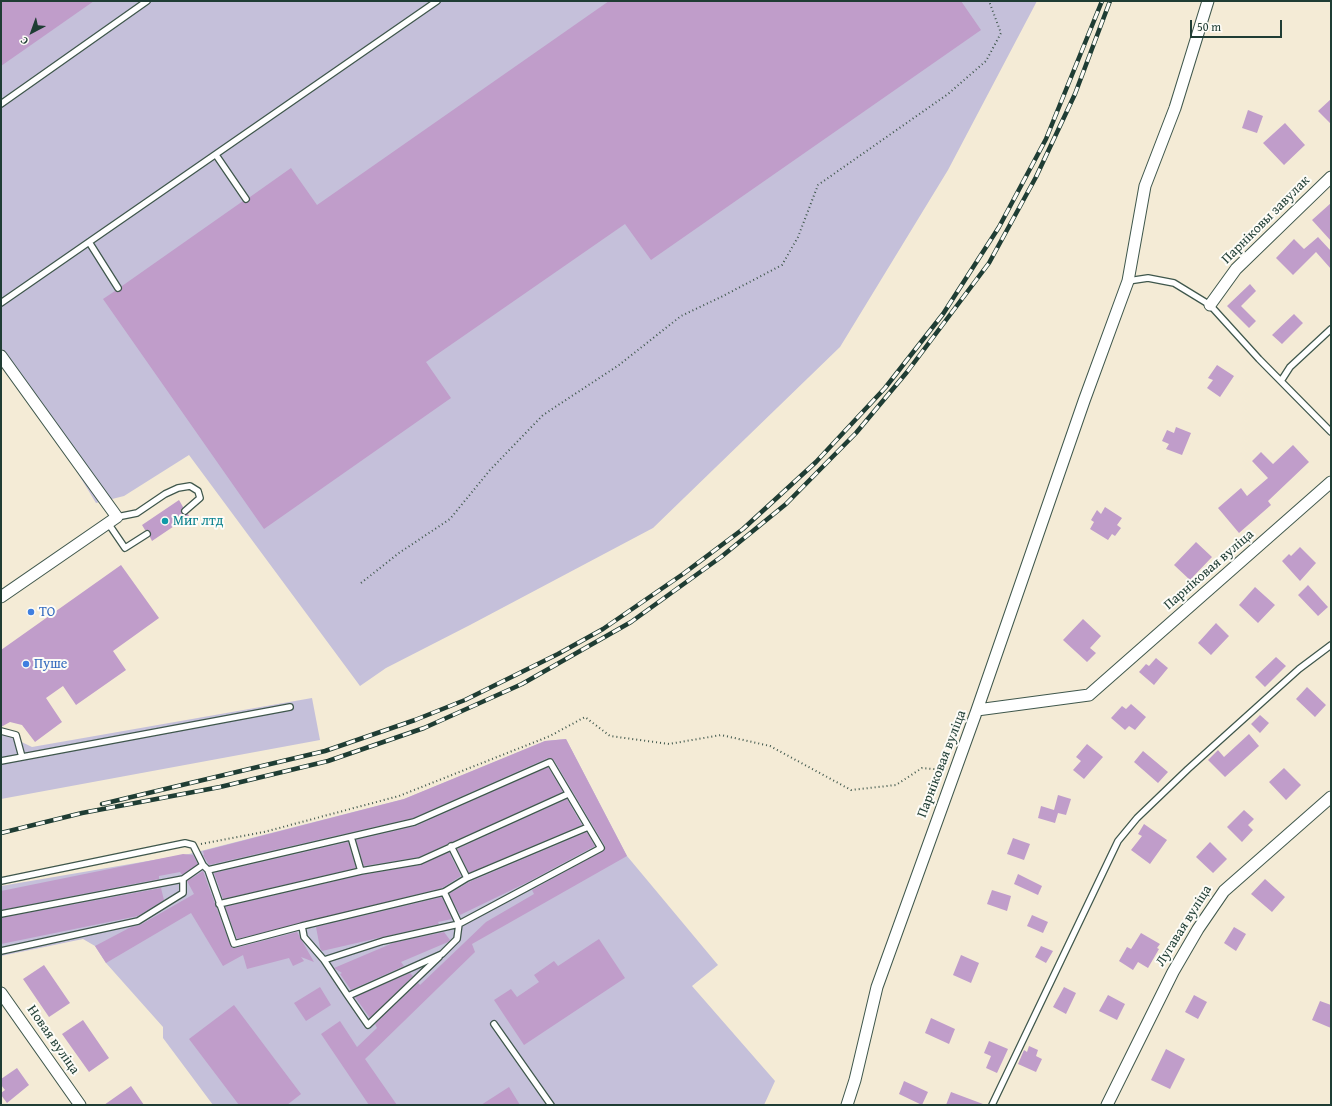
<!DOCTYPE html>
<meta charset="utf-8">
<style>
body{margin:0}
#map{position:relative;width:1332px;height:1106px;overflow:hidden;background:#f4ebd6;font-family:"Gentium Book Plus",serif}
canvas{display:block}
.frame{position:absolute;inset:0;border:2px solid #1f3d34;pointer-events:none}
.north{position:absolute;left:12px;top:12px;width:40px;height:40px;-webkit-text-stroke:3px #fdfcf7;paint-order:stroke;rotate:221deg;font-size:11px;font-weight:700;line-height:16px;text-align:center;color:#1f3d34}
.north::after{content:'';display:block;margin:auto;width:14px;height:18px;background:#1f3d34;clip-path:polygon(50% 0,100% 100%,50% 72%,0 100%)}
.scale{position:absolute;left:1190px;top:20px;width:92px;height:18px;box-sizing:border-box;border:2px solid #1f3d34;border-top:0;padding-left:5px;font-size:12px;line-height:14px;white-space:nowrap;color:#1f3d34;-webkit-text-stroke:3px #fdfcf7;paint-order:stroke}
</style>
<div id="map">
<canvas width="1332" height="1106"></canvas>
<div class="frame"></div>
<div class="north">С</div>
<div class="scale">50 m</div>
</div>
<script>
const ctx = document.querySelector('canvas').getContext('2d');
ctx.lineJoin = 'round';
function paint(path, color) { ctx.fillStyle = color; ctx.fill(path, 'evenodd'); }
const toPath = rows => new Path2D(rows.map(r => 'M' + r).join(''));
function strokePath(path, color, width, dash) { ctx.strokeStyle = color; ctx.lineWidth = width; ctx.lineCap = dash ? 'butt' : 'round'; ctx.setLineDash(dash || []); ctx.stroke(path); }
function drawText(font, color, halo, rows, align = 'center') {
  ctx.font = font + ' "Gentium Book Plus",serif'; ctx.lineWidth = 4; ctx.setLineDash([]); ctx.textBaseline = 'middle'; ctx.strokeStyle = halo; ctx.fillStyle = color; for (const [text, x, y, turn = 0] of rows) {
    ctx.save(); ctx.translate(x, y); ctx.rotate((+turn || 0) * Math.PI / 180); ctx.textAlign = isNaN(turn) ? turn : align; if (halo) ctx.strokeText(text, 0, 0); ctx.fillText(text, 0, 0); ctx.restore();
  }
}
const industrial = toPath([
 [1,1,1037,1,948,170,840,347,653,528,470,625,386,668,360,686,189,455,124,496,96,503,1,347],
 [312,698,320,740,1,799,1,735,5,734,32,747],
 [566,739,627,856,718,965,692,986,775,1081,764,1105,213,1105,163,1038,163,1027,106,963,95,946,83,939,1,956,1,886,189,854,404,799,545,741]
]);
const building = toPath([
 [1,1,94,1,1,66],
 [609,1,961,1,981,30,651,260,625,224,426,362,451,398,264,529,103,299,115,291,121,291,122,286,243,201,249,202,250,197,291,168,317,205],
 [1331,99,1331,124,1318,111],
 [1248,110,1263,116,1257,133,1242,128],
 [1285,123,1305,145,1284,165,1263,143],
 [1331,203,1331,241,1312,220],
 [1318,237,1331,251,1331,269,1316,252,1293,275,1276,258,1294,239,1304,249],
 [1250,284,1256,291,1241,306,1256,321,1249,328,1227,306],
 [1294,314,1303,323,1282,344,1272,335],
 [1217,365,1234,376,1220,397,1207,388,1213,380,1208,378],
 [1176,427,1191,433,1182,455,1166,449,1169,444,1162,441,1167,430,1174,433],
 [1293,445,1309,462,1268,501,1271,505,1239,533,1218,508,1241,488,1247,496,1268,478,1252,461,1261,452,1273,464],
 [179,500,183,507,182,513,188,514,189,516,152,541,150,537,150,531,145,530,142,525],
 [1105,507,1122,518,1117,525,1121,528,1115,536,1112,534,1108,540,1090,529,1094,522,1091,520,1097,510,1101,514],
 [1196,542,1212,557,1190,580,1174,565],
 [1300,547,1316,563,1300,581,1282,561,1289,554,1291,556],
 [121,565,159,618,113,651,126,670,76,705,63,686,46,698,62,722,35,742,22,725,10,722,1,727,1,650],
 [1308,585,1328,607,1318,616,1298,595],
 [1255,587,1275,605,1258,623,1239,605],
 [1083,619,1101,636,1090,648,1096,653,1087,662,1063,640],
 [1216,623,1229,636,1211,655,1198,643],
 [1276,657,1286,666,1265,687,1255,677],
 [1156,658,1168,668,1154,685,1139,672,1146,664,1149,666],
 [1307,687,1326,705,1315,717,1296,699],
 [1131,704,1146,717,1135,730,1129,726,1125,730,1111,718,1122,706,1126,709],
 [1260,715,1269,723,1260,733,1251,724],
 [1249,734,1259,746,1225,777,1208,760,1218,750,1224,757],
 [566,739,627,856,472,944,475,952,365,1059,397,1105,369,1105,321,1034,340,1021,357,1047,377,1028,375,1024,418,983,420,985,486,922,534,894,532,890,605,850,605,846,554,760,548,758,413,818,209,865,203,855,204,855,203,851,404,799,545,741],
 [1087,744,1103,757,1084,779,1073,770,1081,761,1076,757],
 [1143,751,1168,772,1158,783,1134,762],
 [548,767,563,792,419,857,364,866,356,840,416,826],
 [1284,768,1301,785,1286,800,1269,782],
 [1058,795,1071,799,1066,815,1058,813,1055,823,1038,818,1041,806,1054,810],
 [567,799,582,825,469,873,457,849],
 [1244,810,1254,819,1248,825,1253,830,1242,842,1227,827],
 [1144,824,1167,840,1150,864,1131,850,1142,836,1138,834],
 [587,832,595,846,528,882,460,915,449,894,469,882],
 [1013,838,1030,844,1024,860,1007,854],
 [348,842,356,868,223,899,214,873],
 [1210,842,1227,859,1213,873,1196,857],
 [449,852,461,876,442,888,237,939,225,907,362,875,421,865],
 [183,854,193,855,198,864,182,875,180,872,159,876,159,879,1,910,1,891],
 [203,871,231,947,235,948,297,932,314,962,301,957,304,961,293,966,289,958,247,969,243,955,223,966,191,913,106,963,95,946,131,927,140,925,194,894,187,881],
 [1018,874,1042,886,1038,895,1014,884],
 [1265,879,1285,897,1272,912,1251,894],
 [161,888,164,900,138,916,1,944,1,918],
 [992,890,1011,896,1007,911,987,904],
 [442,897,452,919,438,922,439,924,322,951,320,948,316,927],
 [1032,915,1048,922,1043,933,1027,926],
 [1234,927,1246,934,1236,951,1224,943],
 [444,932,450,940,448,942,401,962,404,966,351,990,340,974,342,973,334,968,393,943],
 [1141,933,1160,944,1157,948,1159,949,1148,968,1138,962,1133,970,1119,961,1127,947,1131,949],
 [599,939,625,978,524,1045,494,1000,511,989,517,997,539,982,534,975,554,961,558,966],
 [1041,946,1053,951,1046,963,1035,957],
 [961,955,979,963,971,983,953,975],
 [44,965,70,1003,49,1017,23,979],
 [410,973,413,976,370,1018,355,997],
 [320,987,331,1005,306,1021,294,1003],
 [1064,987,1076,993,1066,1014,1053,1007],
 [1108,995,1125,1004,1117,1020,1099,1011],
 [1194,995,1207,1002,1198,1019,1185,1012],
 [1320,1001,1331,1005,1331,1028,1312,1020],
 [234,1005,301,1094,287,1105,239,1105,189,1039],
 [931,1018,955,1029,949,1044,925,1033],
 [83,1020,109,1058,89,1072,62,1034],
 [989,1041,1008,1049,997,1073,986,1068,991,1056,984,1053],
 [1029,1046,1038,1050,1036,1056,1042,1059,1036,1072,1018,1064,1024,1050,1027,1052],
 [1166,1049,1185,1059,1170,1089,1151,1080],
 [17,1068,29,1085,7,1103,1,1095,1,1093,5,1090,1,1085,1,1079],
 [904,1081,928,1092,922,1105,899,1094],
 [131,1086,144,1105,104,1105],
 [509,1087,520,1105,481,1105],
 [951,1092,983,1104,983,1105,946,1105]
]);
const path = toPath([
 [361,583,399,553,450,519,490,470,543,415,619,365,681,316,723,296,782,265,798,237,818,185,948,94,986,61,1001,33,989,1],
 [201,844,264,832,399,796,550,736,585,717,610,736,669,744,721,735,770,746,851,790,896,785,922,768,944,770]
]);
const service = toPath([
 [1,104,147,1],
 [216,155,246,199],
 [89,242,118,288],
 [1128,281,1148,278,1174,283,1210,305,1259,359,1331,432],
 [1,303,437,1],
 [1281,381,1290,367,1331,329],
 [117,517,137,513,165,494,178,488,190,486,198,491,200,498,185,511],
 [108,523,125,548,147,534],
 [1,731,16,735,22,757],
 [1,761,290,707],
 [351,837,361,871],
 [451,846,467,878],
 [1,881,185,843,193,845,203,865,208,870,234,944,302,926,304,937,324,960,383,941,459,924,601,848,550,762,414,822,208,870],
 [219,904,361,871,420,861,568,794],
 [1,914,183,879,203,865],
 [302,926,444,892,467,878,588,827],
 [1,951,138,921,183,893,183,879],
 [324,960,348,996,442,954,457,939,459,924,444,892],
 [348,996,368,1025,439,957],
 [494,1024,551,1105],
 [992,1105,1118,841,1137,818,1188,769,1299,669,1331,645]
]);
const minor = toPath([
 [1210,305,1236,269,1331,177],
 [1,356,117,517,1,597],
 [977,710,1084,401,1128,281,1145,186,1175,108,1208,1],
 [1,993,80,1105],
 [847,1105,855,1080,877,987,977,710,1089,695,1331,482],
 [1107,1105,1173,972,1198,929,1224,891,1331,797]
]);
const rail = toPath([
 [102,804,325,751,415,720,465,700,558,654,603,629,683,574,743,529,816,462,885,388,943,314,999,227,1046,139,1102,1],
 [1,833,82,813,220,787,328,761,424,728,522,684,631,622,721,557,786,504,856,433,907,372,989,263,1036,177,1075,94,1110,1]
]);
const markers = [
 [165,521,4,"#0f9aa8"],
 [31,612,4,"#3f7fe0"],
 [26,664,4,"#3f7fe0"]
];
const streetNames = [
 ["Парніковы завулак",1266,220,-45],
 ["Парніковая вуліца",1209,570,-41],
 ["Парніковая вуліца",942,764,-69],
 ["Лугавая вуліца",1184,926,-58],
 ["Новая вуліца",53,1040,55]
];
const cultureNames = [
 ["Миг лтд",173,521]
];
const shopNames = [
 ["ТО",39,612],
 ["Пуше",34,664]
];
paint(industrial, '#c5c0da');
paint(building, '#c09dca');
strokePath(service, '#3f574c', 8);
strokePath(minor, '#3f574c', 13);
strokePath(path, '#3f574c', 2, [1, 3]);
strokePath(service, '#fff', 5.5);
strokePath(minor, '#fff', 11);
strokePath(rail, '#1f3d34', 4.5);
strokePath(rail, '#fdfcf7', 3, [9]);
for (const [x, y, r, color] of markers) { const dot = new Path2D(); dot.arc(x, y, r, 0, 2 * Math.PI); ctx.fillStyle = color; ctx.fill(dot); strokePath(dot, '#fdfcf7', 1.5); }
drawText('14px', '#1f3d34', '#fdfcf7', streetNames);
drawText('14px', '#0d838f', '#fdfcf7', cultureNames, 'left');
drawText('14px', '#366cbe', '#fdfcf7', shopNames, 'left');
</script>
